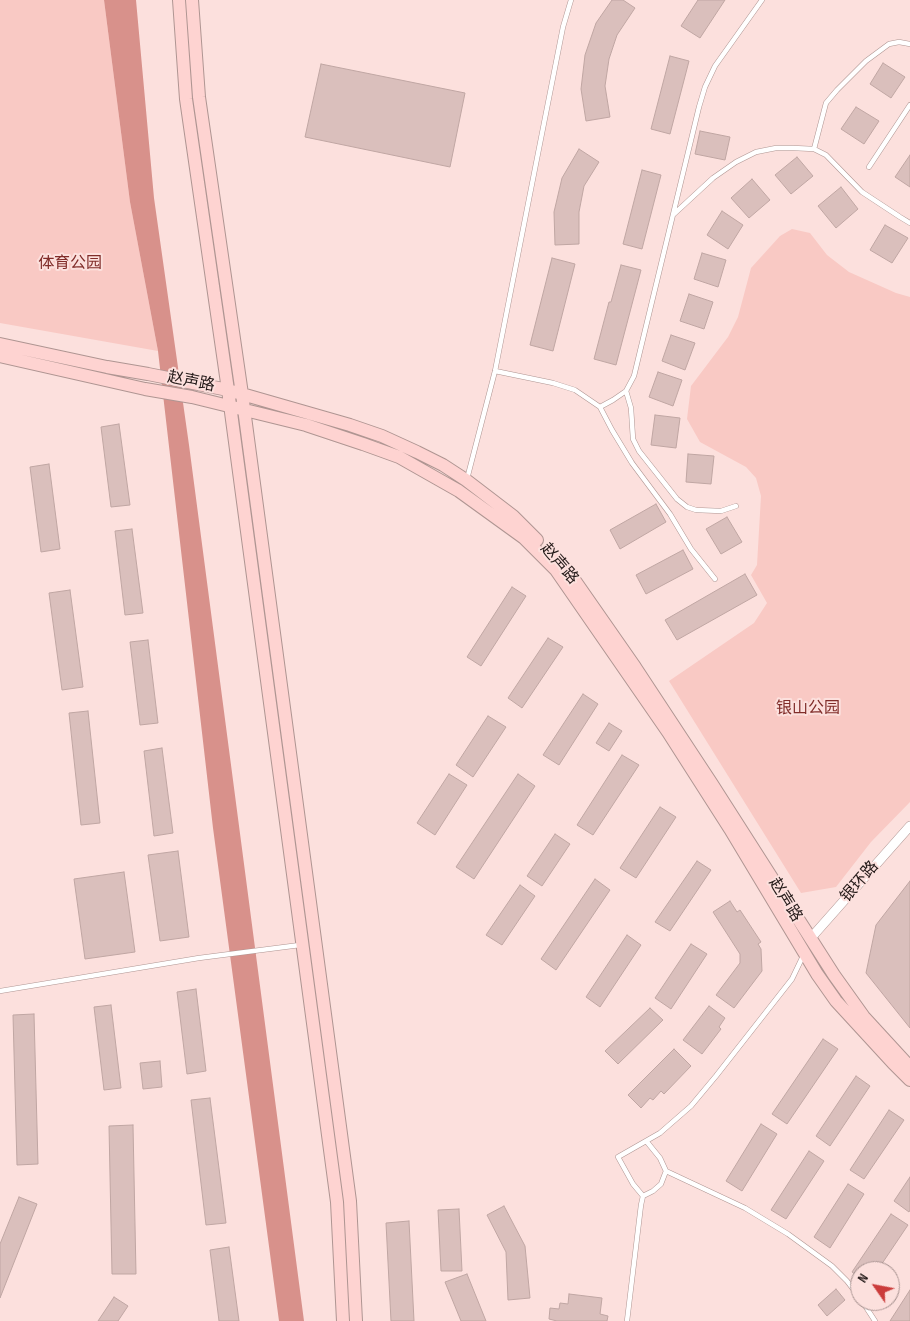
<!DOCTYPE html>
<meta charset="utf-8">
<style>
body{margin:0}
#map{position:relative;width:910px;height:1321px;overflow:hidden;background:#fce0dd;font-family:"Sofia Sans Condensed",sans-serif}
canvas{display:block}
.north{position:absolute;left:850px;top:1261px;width:50px;height:50px;box-sizing:border-box;background:#fce0dd;border:1px solid #a6918f;border-radius:50%;rotate:303deg;font-size:14px;font-weight:700;line-height:20px;text-align:center;color:#241a19}
.north::after{content:'';display:block;margin:auto;width:18px;height:22px;background:#cb3c3b;clip-path:polygon(50% 0,100% 100%,50% 72%,0 100%)}
</style>
<div id="map">
<canvas width="910" height="1321"></canvas>
<div class="north">N</div>
</div>
<script>
const ctx = document.querySelector('canvas').getContext('2d');
ctx.lineJoin = 'round';
function paint(path, color) { ctx.fillStyle = color; ctx.fill(path, 'evenodd'); }
const toPath = rows => new Path2D(rows.map(r => 'M' + r).join(''));
function strokePath(path, color, width, dash) { ctx.strokeStyle = color; ctx.lineWidth = width; ctx.lineCap = dash ? 'butt' : 'round'; ctx.setLineDash(dash || []); ctx.stroke(path); }
function drawText(font, color, halo, rows, align = 'center') {
  ctx.font = font + ' "Sofia Sans Condensed","Noto Sans SC",sans-serif'; ctx.lineWidth = 4; ctx.setLineDash([]); ctx.textBaseline = 'middle'; ctx.strokeStyle = halo; ctx.fillStyle = color; for (const [text, x, y, turn = 0] of rows) {
    ctx.save(); ctx.translate(x, y); ctx.rotate((+turn || 0) * Math.PI / 180); ctx.textAlign = isNaN(turn) ? turn : align; if (halo) ctx.strokeText(text, 0, 0); ctx.fillText(text, 0, 0); ctx.restore();
  }
}
const green = toPath([
 [0,0,104,0,130,202,158,351,0,323],
 [792,229,810,233,827,255,849,272,896,293,910,297,910,802,871,842,836,887,801,893,669,681,754,623,767,603,751,575,757,565,761,496,756,478,746,467,700,442,687,419,691,386,728,337,738,317,751,268,780,236]
]);
const water = toPath([
 [104,0,136,0,154,198,189,445,304,1321,279,1321,213,828,158,351,130,202]
]);
const building = toPath([
 [612,0,623,0,635,8,617,35,609,59,605,86,610,117,586,121,581,89,585,55,596,23,612,0],
 [698,0,725,0,700,38,681,26,698,0],
 [670,56,689,61,670,134,651,129,670,56],
 [883,63,905,77,891,98,870,84,883,63],
 [321,64,465,93,450,167,305,137,321,64],
 [856,107,879,121,864,144,841,129,856,107],
 [700,131,730,137,725,160,695,154,700,131],
 [579,149,599,162,584,186,579,212,579,244,555,245,554,212,562,178,579,149],
 [910,155,910,187,895,177,910,155],
 [797,157,813,176,791,194,775,175,797,157],
 [642,170,661,175,642,249,623,244,642,170],
 [752,179,770,200,749,218,731,198,752,179],
 [841,187,858,209,836,228,818,206,841,187],
 [722,211,743,225,728,249,707,235,722,211],
 [885,225,908,238,892,263,870,250,885,225],
 [702,253,726,260,718,287,694,279,702,253],
 [552,258,575,264,553,351,530,345,552,258],
 [621,265,641,270,616,365,594,359,609,302,611,302,621,265],
 [689,294,713,302,704,329,680,321,689,294],
 [671,335,695,343,685,370,662,361,671,335],
 [658,372,682,380,673,406,649,397,658,372],
 [655,415,680,418,676,448,651,445,655,415],
 [119,424,130,505,111,507,101,427,119,424],
 [688,454,714,456,711,484,686,482,688,454],
 [49,464,60,549,41,552,30,467,49,464],
 [656,504,666,522,620,549,610,530,656,504],
 [727,517,742,542,721,554,706,529,727,517],
 [132,529,143,613,125,615,115,531,132,529],
 [683,550,693,569,646,594,636,575,683,550],
 [745,574,757,595,677,640,665,620,745,574],
 [512,587,526,596,481,666,467,657,512,587],
 [70,590,83,687,62,690,49,593,70,590],
 [548,638,563,647,522,708,508,698,548,638],
 [148,640,158,723,140,725,130,642,148,640],
 [583,694,598,704,559,765,543,755,583,694],
 [88,711,100,823,81,825,69,713,88,711],
 [488,716,506,727,473,777,456,765,488,716],
 [609,723,622,731,609,751,596,743,609,723],
 [162,748,173,833,154,836,144,751,162,748],
 [622,755,639,765,593,835,577,825,622,755],
 [449,774,467,785,435,835,417,823,449,774],
 [518,774,535,786,474,879,456,867,518,774],
 [660,807,676,817,636,878,620,868,660,807],
 [555,834,570,844,542,886,527,876,555,834],
 [178,851,189,937,160,941,148,855,178,851],
 [697,861,711,870,670,931,655,922,697,861],
 [124,872,135,952,85,959,74,879,124,872],
 [595,879,610,890,556,970,541,959,595,879],
 [910,881,910,1028,866,973,876,925,910,881],
 [520,885,535,896,502,945,486,935,520,885],
 [730,901,737,912,740,910,761,942,758,944,761,949,762,971,734,1008,716,995,740,963,740,954,713,912,730,901],
 [627,935,641,945,600,1007,586,997,627,935],
 [691,944,707,954,671,1009,655,998,691,944],
 [196,989,206,1071,187,1074,177,992,196,989],
 [111,1005,121,1088,104,1090,94,1007,111,1005],
 [709,1006,725,1018,719,1027,721,1029,702,1054,683,1040,709,1006],
 [650,1008,663,1020,618,1064,605,1051,650,1008],
 [34,1014,38,1164,17,1165,13,1015,34,1014],
 [823,1039,838,1049,787,1124,772,1114,823,1039],
 [674,1049,691,1066,664,1094,661,1091,653,1100,650,1098,641,1108,628,1095,674,1049],
 [160,1061,162,1087,143,1089,140,1063,160,1061],
 [856,1076,870,1086,830,1146,816,1136,856,1076],
 [210,1098,226,1223,206,1225,191,1100,210,1098],
 [889,1110,904,1120,864,1179,850,1170,889,1110],
 [761,1124,777,1134,742,1191,726,1181,761,1124],
 [133,1125,136,1274,112,1274,109,1126,133,1125],
 [809,1151,824,1161,786,1219,771,1210,809,1151],
 [910,1177,910,1210,909,1212,894,1201,910,1177],
 [848,1184,864,1194,830,1248,814,1237,848,1184],
 [19,1197,37,1204,0,1298,0,1244,19,1197],
 [504,1206,525,1246,530,1298,508,1300,506,1252,487,1215,504,1206],
 [459,1209,462,1271,441,1271,438,1210,459,1209],
 [891,1214,908,1225,877,1271,860,1271,860,1278,852,1272,891,1214],
 [409,1221,414,1321,391,1321,386,1223,409,1221],
 [229,1247,239,1321,219,1321,210,1250,229,1247],
 [467,1274,486,1321,461,1321,445,1282,467,1274],
 [836,1289,845,1300,827,1316,818,1305,836,1289],
 [910,1290,910,1321,890,1321,910,1290],
 [569,1294,602,1298,600,1314,608,1316,607,1321,557,1321,549,1319,550,1308,559,1309,560,1303,568,1304,569,1294],
 [114,1297,128,1306,118,1321,98,1321,114,1297]
]);
const lane = toPath([
 [814,149,826,103,837,90,866,61,889,44,899,42,910,44],
 [869,167,910,105],
 [674,214,713,178,736,162,756,152,776,148,793,148,814,149,826,155,862,192,900,217,910,223],
 [495,371,553,383,575,390,600,407],
 [626,391,631,408,633,439,639,451,677,499,687,507,696,510,721,511,736,506],
 [467,479,495,371,563,27,571,0],
 [715,579,691,549,670,514,632,463,612,430,600,407,613,400,626,391,634,376,699,107,705,87,715,66,762,0],
 [0,991,199,958,300,945],
 [647,1142,660,1158,666,1171,661,1184,653,1191,643,1196,633,1184,618,1157,660,1133,691,1106,716,1076,792,979,803,956],
 [666,1171,745,1208,788,1234,832,1266,847,1281,860,1298],
 [862,1301,875,1321],
 [627,1321,641,1205,643,1196]
]);
const street = toPath([
 [810,939,910,826]
]);
const secondary = toPath([
 [179,0,186,99,228,390,337,1202,343,1321],
 [192,0,199,97,242,394,350,1201,356,1321],
 [0,344,107,367,148,374,228,390,350,425,382,436,417,452,443,465,466,480,513,516,537,540],
 [0,356,145,389,192,397,306,425,363,444,399,457,459,491,524,538,556,570,668,732,730,829,817,974,836,1001,893,1063,910,1080],
 [553,555,566,568,635,667,712,784,834,975,864,1017,910,1067]
]);
const parkNames = [
 ["体育公园",70,264],
 ["银山公园",808,709]
];
const streetNames = [
 ["赵声路",191,382,11],
 ["赵声路",559,564,49],
 ["银环路",860,882,-49],
 ["赵声路",785,900,58]
];
paint(green, '#f9c9c4');
paint(water, '#d8918b');
paint(building, '#dabfbc');
strokePath(building, '#c0a6a3', 1);
strokePath(lane, '#af9592', 5.5);
strokePath(street, '#af9592', 10);
strokePath(secondary, '#af9592', 14);
strokePath(lane, '#fff', 4.5);
strokePath(street, '#fff', 9);
strokePath(secondary, '#fed3d1', 12);
drawText('16px', '#812d2a', '#fce0dd', parkNames);
drawText('16px', '#241a19', '#fce0dd', streetNames);
</script>
